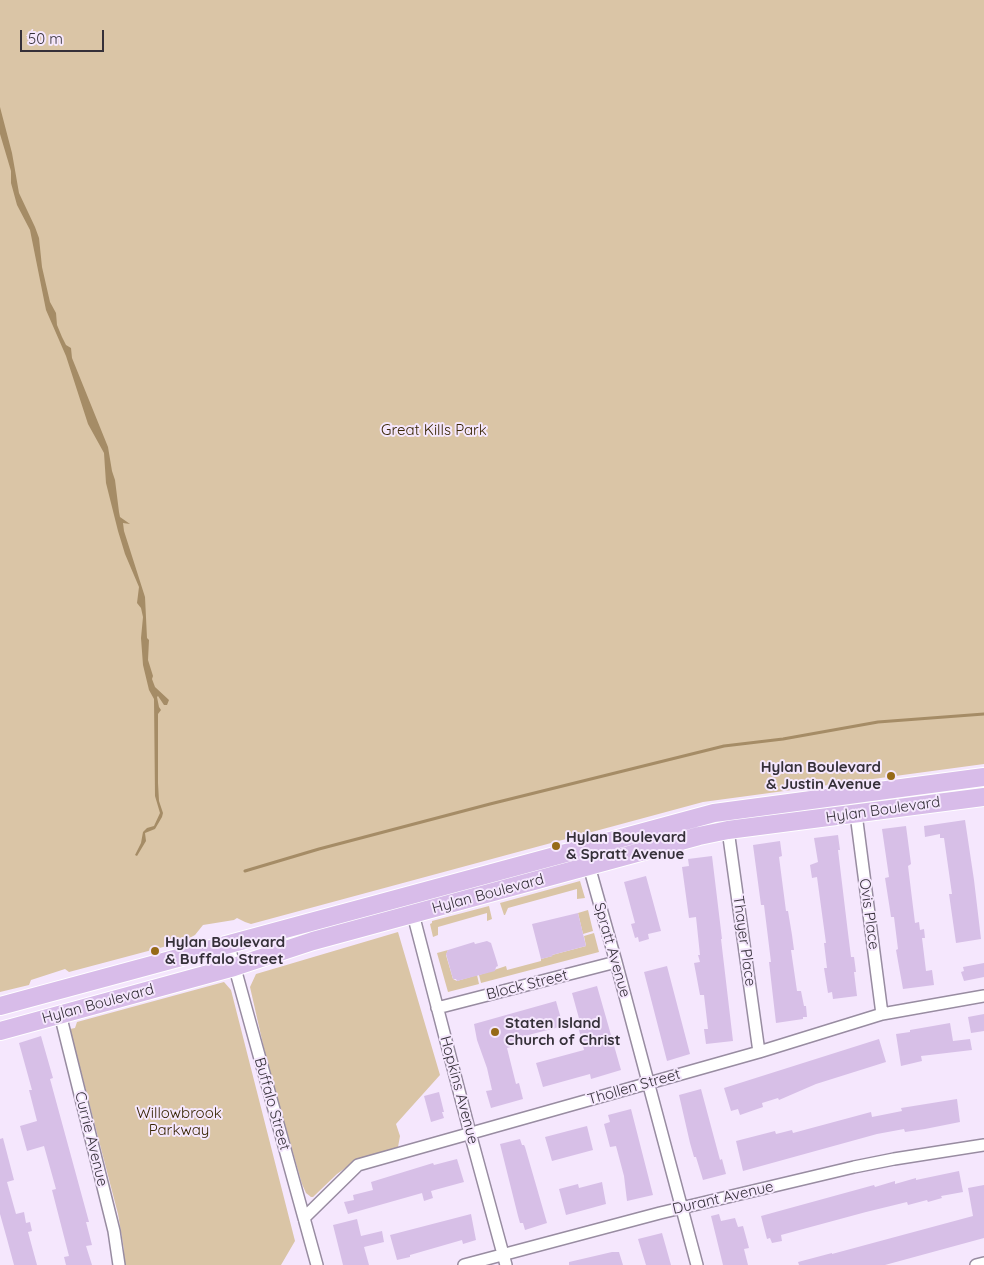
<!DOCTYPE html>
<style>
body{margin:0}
#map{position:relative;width:984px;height:1265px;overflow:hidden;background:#f5e7fd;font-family:Quicksand,sans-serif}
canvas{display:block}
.scale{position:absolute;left:20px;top:30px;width:84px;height:22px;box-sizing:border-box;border:2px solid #353039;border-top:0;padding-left:6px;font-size:15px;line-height:18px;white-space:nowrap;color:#353039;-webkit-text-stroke:4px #f5e7fd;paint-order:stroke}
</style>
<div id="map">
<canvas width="984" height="1265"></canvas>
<div class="scale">50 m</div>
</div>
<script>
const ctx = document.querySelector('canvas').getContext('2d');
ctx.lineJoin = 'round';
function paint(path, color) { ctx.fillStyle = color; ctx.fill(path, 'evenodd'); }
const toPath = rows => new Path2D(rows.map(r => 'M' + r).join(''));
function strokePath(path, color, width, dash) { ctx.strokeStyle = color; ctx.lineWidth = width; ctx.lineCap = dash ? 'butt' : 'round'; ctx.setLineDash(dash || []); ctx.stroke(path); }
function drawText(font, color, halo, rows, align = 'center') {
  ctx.font = font + ' Quicksand,sans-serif'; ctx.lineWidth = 4; ctx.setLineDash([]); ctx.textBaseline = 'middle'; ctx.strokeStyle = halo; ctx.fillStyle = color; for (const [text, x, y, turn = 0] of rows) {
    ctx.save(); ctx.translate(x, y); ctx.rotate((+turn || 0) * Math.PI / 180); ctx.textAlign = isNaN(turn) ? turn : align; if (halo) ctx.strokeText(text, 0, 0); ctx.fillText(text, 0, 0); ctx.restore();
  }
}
const green = toPath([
 [0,0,984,0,984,764,703,802,251,924,245,922,237,918,234,920,203,925,195,935,182,942,69,972,65,969,31,980,29,985,0,992],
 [580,881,585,898,577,899,577,889,508,908,505,915,504,915,500,903],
 [489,906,492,919,487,921,487,913,438,927,438,935,433,937,430,924,432,923,432,921],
 [588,910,593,931,583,934,578,913],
 [398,932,440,1075,396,1124,400,1136,398,1147,355,1161,337,1174,313,1197,311,1197,306,1193,302,1184,285,1125,265,1053,250,987,256,974],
 [594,933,599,952,481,983,479,975,506,966,507,970,541,961,541,959,552,956,552,955,586,946,584,936],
 [448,950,446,955,453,979,457,981,477,975,479,984,448,992,437,953],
 [224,982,231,990,295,1241,281,1265,124,1265,124,1250,118,1214,70,1029,75,1028,77,1022]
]);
const water = toPath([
 [0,107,12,153,19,193,35,227,39,238,42,267,50,302,56,313,57,325,62,337,66,345,71,348,72,358,108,447,112,471,115,480,119,512,120,517,130,524,123,523,124,531,145,597,147,638,149,640,148,660,153,676,152,679,155,687,169,700,167,705,164,705,158,696,157,697,159,707,161,710,158,714,158,783,159,801,163,813,162,817,155,829,145,833,146,841,137,856,135,855,141,843,143,832,147,828,154,826,160,813,155,796,154,699,149,690,143,665,141,638,143,617,141,608,137,603,139,587,125,554,118,531,106,483,104,453,88,424,66,356,46,310,30,230,17,205,11,183,11,171,0,134]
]);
const stream = toPath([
 [245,871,319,849,490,804,724,746,783,739,878,722,984,714]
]);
const building = toPath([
 [965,820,974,880,981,939,956,943,949,894,952,894,944,838,940,838,940,834,925,837,924,826],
 [906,826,911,864,908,866,915,923,919,922,920,930,924,929,925,938,922,938,926,971,932,970,934,985,903,989,896,950,898,949,894,917,891,917,890,910,885,878,889,877,882,829],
 [838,835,840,850,838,850,848,933,851,957,854,957,856,972,854,972,857,996,833,999,832,992,828,993,824,968,827,968,824,943,826,943,817,877,812,878,810,865,818,862,814,838],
 [780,841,782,856,779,857,786,911,788,911,792,935,794,950,791,950,797,991,801,991,804,1006,806,1006,807,1017,803,1017,803,1019,776,1023,769,962,771,962,764,905,761,905,753,845],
 [712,856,722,939,721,939,733,1041,706,1044,704,1029,708,1029,704,995,700,995,694,963,700,962,698,955,700,955,696,917,689,918,682,867,689,866,688,859],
 [646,876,661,931,648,934,649,939,639,942,638,937,635,938,631,924,635,923,624,882],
 [578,913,586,946,552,955,553,956,541,959,532,924],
 [487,941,491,943,497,962,498,966,496,967,495,971,457,981,456,979,453,979,446,954,448,950,474,942,475,944],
 [984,963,984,977,964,981,961,972,964,971,963,967],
 [667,966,690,1054,667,1061,644,972],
 [597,986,621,1070,591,1079,590,1074,543,1087,536,1063,584,1050,577,1022,580,1022,572,993],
 [556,1001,563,1026,517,1038,518,1045,507,1048,516,1084,519,1083,523,1099,491,1108,486,1091,492,1090,487,1068,477,1040,474,1024],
 [984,1014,984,1031,971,1033,968,1017],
 [950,1023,953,1041,970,1039,972,1050,921,1056,922,1061,901,1066,896,1034,910,1032,910,1030],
 [41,1036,53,1078,50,1079,89,1222,86,1222,92,1245,86,1246,92,1265,66,1265,64,1257,69,1256,52,1190,56,1189,44,1146,27,1151,20,1126,37,1121,29,1090,32,1090,19,1043],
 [879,1039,886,1062,816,1084,779,1100,778,1098,762,1103,763,1107,740,1115,738,1109,731,1111,724,1088],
 [701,1089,720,1160,722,1159,726,1174,703,1180,696,1157,694,1157,690,1143,679,1095],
 [439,1092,444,1112,442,1112,444,1118,431,1122,424,1096],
 [957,1099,960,1122,925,1129,905,1132,904,1129,877,1134,743,1171,736,1141,775,1131,776,1134,792,1130,793,1133,871,1112,872,1117,902,1111,901,1108],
 [631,1109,653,1195,627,1201,624,1176,616,1146,610,1147,604,1124,610,1122,608,1115],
 [587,1126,593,1150,552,1161,545,1137],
 [3,1138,14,1180,7,1182,16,1214,24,1212,26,1223,30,1222,32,1231,28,1232,37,1265,14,1265,7,1239,0,1214,0,1139],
 [520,1139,522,1145,524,1145,525,1147,547,1223,525,1230,523,1223,520,1223,518,1216,500,1144],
 [457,1159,464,1182,431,1191,433,1198,424,1201,422,1193,348,1214,344,1202,354,1200,353,1195,373,1190,371,1182,433,1163,434,1165],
 [959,1171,963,1192,941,1196,942,1198,928,1202,927,1200,908,1205,907,1202,866,1212,781,1235,782,1241,772,1243,770,1238,767,1239,761,1216,874,1185,875,1187,895,1181,895,1184,916,1178,916,1180],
 [602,1182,606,1204,566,1215,559,1189,578,1184,579,1188],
 [984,1185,984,1238,885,1265,799,1265,798,1262,832,1253,832,1254,973,1216,968,1188],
 [471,1214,476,1240,463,1244,462,1240,410,1255,410,1257,397,1260,390,1235],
 [719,1214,721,1221,735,1218,738,1227,743,1226,749,1248,744,1249,748,1265,723,1265,711,1216],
 [357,1219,361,1236,382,1231,384,1242,364,1247,369,1265,343,1265,333,1225],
 [662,1233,671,1265,646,1265,638,1239],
 [612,1252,619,1252,623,1265,569,1265,569,1262]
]);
const street = toPath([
 [856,814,882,1014],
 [728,830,759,1052],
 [589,866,616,962,697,1265],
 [413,914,470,1133,506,1265],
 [228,943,317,1265],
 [437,1008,616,962],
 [60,1014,114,1231,119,1265],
 [304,1218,358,1165,759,1052,882,1014,984,996],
 [464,1265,660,1213,854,1167,894,1159,984,1145],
 [976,1265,984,1263]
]);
const primary = toPath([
 [0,1006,714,813,984,777],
 [0,1031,234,967,313,941,699,836,728,830,984,797]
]);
const markers = [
 [891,776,5,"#966a17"],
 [556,846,5,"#966a17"],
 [155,951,5,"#966a17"],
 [495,1032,5,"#966a17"]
];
const parkNames = [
 ["Great Kills Park",434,430],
 ["Willowbrook",179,1113],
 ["Parkway",179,1130]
];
const poiNames = [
 ["Hylan Boulevard",881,767,"right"],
 ["& Justin Avenue",881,784,"right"],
 ["Hylan Boulevard",566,837],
 ["& Spratt Avenue",566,854],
 ["Hylan Boulevard",165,942],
 ["& Buffalo Street",165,959],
 ["Staten Island",505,1023],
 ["Church of Christ",505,1040]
];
const streetNames = [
 ["Hylan Boulevard",883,810,-8],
 ["Hylan Boulevard",488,894,-15],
 ["Ovis Place",869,914,82],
 ["Thayer Place",744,941,82],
 ["Spratt Avenue",612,950,74],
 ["Block Street",527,985,-14],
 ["Hylan Boulevard",98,1004,-15],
 ["Thollen Street",634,1087,-16],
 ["Hopkins Avenue",459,1090,75],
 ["Buffalo Street",272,1104,74],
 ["Currie Avenue",91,1139,76],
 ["Durant Avenue",723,1198,-13]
];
paint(green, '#dac5a6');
paint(water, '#a58c66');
strokePath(stream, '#a58c66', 3);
paint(building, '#d7bfe7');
strokePath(street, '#988ca1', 14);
strokePath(primary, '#fff', 20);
strokePath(street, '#fff', 11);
strokePath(primary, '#d8bce9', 18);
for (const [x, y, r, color] of markers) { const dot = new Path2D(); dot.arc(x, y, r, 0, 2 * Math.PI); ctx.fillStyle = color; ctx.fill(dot); strokePath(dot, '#f5e7fd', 2); }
drawText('15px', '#382504', '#f5e7fd', parkNames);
drawText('bold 15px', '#353039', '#f5e7fd', poiNames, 'left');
drawText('15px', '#353039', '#f5e7fd', streetNames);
</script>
